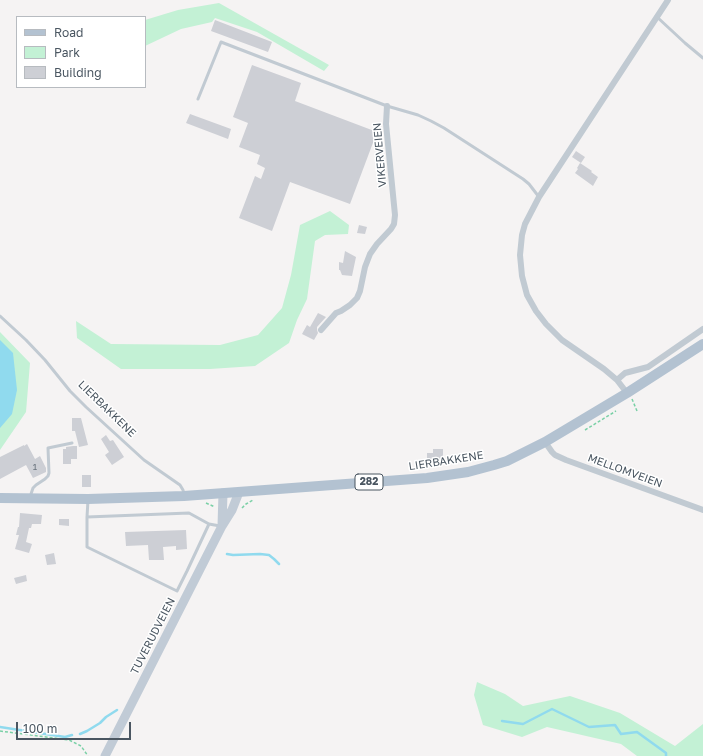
<!DOCTYPE html>
<style>
body{margin:0}
#map{position:relative;width:703px;height:756px;overflow:hidden;background:#f5f3f3;font-family:"Golos Text",sans-serif}
canvas{display:block}
.legend{position:absolute;left:16px;top:16px;width:130px;height:72px;box-sizing:border-box;background:#fff;border:1px solid #b7bbc0;margin:0;padding:5px 7px;list-style:none;font-size:12px;color:#4a5661}
.legend li{display:flex;align-items:center;gap:8px;height:20px}
.legend b{width:20px;border:1px solid #b7bbc0}
.scale{position:absolute;left:16px;top:722px;width:115px;height:18px;box-sizing:border-box;border:2px solid #4a5661;border-top:0;padding-left:5px;font-size:12px;line-height:14px;white-space:nowrap;color:#4a5661;-webkit-text-stroke:3px #fff;paint-order:stroke}
</style>
<div id="map">
<canvas width="703" height="756"></canvas>
<ul class="legend">
<li><b style="height:5px;background:#b3c2d1"></b>Road</li>
<li><b style="height:11px;background:#c3f1d5"></b>Park</li>
<li><b style="height:11px;background:#cdcfd5"></b>Building</li>
</ul>
<div class="scale">100 m</div>
</div>
<script>
const ctx = document.querySelector('canvas').getContext('2d');
ctx.lineJoin = 'round';
function paint(path, color) { ctx.fillStyle = color; ctx.fill(path, 'evenodd'); }
const toPath = rows => new Path2D(rows.map(r => 'M' + r).join(''));
function strokePath(path, color, width, dash) { ctx.strokeStyle = color; ctx.lineWidth = width; ctx.lineCap = dash ? 'butt' : 'round'; ctx.setLineDash(dash || []); ctx.stroke(path); }
function drawText(font, color, halo, rows, align = 'center') {
  ctx.font = font + ' "Golos Text",sans-serif'; ctx.lineWidth = 3; ctx.setLineDash([]); ctx.textBaseline = 'middle'; ctx.strokeStyle = halo; ctx.fillStyle = color; for (const [text, x, y, turn = 0] of rows) {
    ctx.save(); ctx.translate(x, y); ctx.rotate((+turn || 0) * Math.PI / 180); ctx.textAlign = isNaN(turn) ? turn : align; if (halo) ctx.strokeText(text, 0, 0); ctx.fillText(text, 0, 0); ctx.restore();
  }
}
const green = toPath([
 [219,3,329,65,324,71,257,32,215,18,212,22,181,29,145,46,145,20,178,10],
 [330,211,349,225,348,234,325,235,315,241,307,299,297,320,289,343,255,366,210,369,121,369,77,338,76,321,111,344,220,345,258,335,282,308,291,275,300,225],
 [0,332,30,363,26,412,0,450],
 [477,682,505,694,523,706,570,696,620,713,675,746,703,724,703,756,637,756,621,744,547,727,522,737,483,725,474,695]
]);
const water = toPath([
 [0,340,13,353,17,390,12,414,0,428]
]);
const stream = toPath([
 [227,554,233,555,260,554,269,555,274,559,279,564],
 [502,721,523,724,552,709,589,727,615,725,621,734,637,732,666,753,666,756],
 [0,727,65,737,72,735],
 [80,734,87,731,100,723,106,717,117,710]
]);
const building = toPath([
 [215,20,272,42,268,52,211,31],
 [252,65,301,83,295,101,377,132,350,204,290,182,272,231,239,218,255,176,261,179,265,168,257,164,260,155,239,147,248,123,233,117],
 [190,114,231,129,228,139,186,123],
 [576,151,585,157,581,163,572,157],
 [580,163,592,171,591,172,598,177,593,186,575,173,578,169,577,168],
 [359,225,367,227,365,234,357,233],
 [345,251,356,257,352,276,342,275,340,270,339,270,339,262,343,263],
 [318,313,326,317,317,327,317,330,318,333,314,340,302,334,307,325,310,327],
 [72,418,81,418,88,445,79,447,75,431,72,431],
 [106,435,110,441,113,440,124,457,112,465,105,455,109,452,101,439],
 [27,444,35,459,40,456,46,468,46,472,33,478,26,465,0,479,0,457,24,445,24,446],
 [73,446,77,446,77,459,71,459,71,464,63,464,63,449,66,449,66,447],
 [433,449,443,449,443,460,437,460,437,461,427,461,427,453,433,453],
 [82,475,91,475,91,487,82,487],
 [20,513,42,515,41,524,32,524,31,528,29,528,26,542,32,544,29,553,15,549,19,535,16,535,18,527,19,527],
 [59,519,69,519,69,526,59,525],
 [186,530,187,549,176,550,176,546,163,547,164,560,149,560,148,545,126,546,125,532],
 [54,553,56,564,47,565,45,555],
 [26,575,27,581,16,584,14,578]
]);
const path = toPath([
 [632,399,637,411],
 [585,430,616,411],
 [206,503,215,507],
 [242,508,246,504,253,500],
 [0,731,69,740,81,746,88,756]
]);
const lane = toPath([
 [657,17,685,43,703,58],
 [198,99,221,42,387,106,418,115,431,121,444,128,523,179,529,184,539,197],
 [0,316,26,340,45,360,70,391,86,407,144,460,180,485,183,490,184,494],
 [30,497,33,488,36,485,45,479,48,476,49,473,48,448,72,443],
 [88,500,87,517,87,547,177,591,187,571,209,524,220,526],
 [87,517,189,513,209,524]
]);
const street = toPath([
 [321,330,336,313,341,311,350,305,357,298,360,291,365,267,370,254,377,244,391,229,394,224,395,215,386,124,387,106],
 [617,380,625,373,648,367,703,329],
 [627,393,617,380,604,369,562,340,546,324,536,311,527,295,522,276,520,255,522,235,525,224,539,197,668,0],
 [545,442,552,452,555,455,566,460,703,510]
]);
const secondary = toPath([
 [222,526,223,493],
 [105,756,222,526,232,510,239,492]
]);
const primary = toPath([
 [0,498,88,499,184,496,427,478,468,472,494,465,507,461,545,442,627,393,703,344]
]);
const numberNames = [
 ["1",35,467]
];
const shields = [
 [369,482,28]
];
const shieldNames = [
 ["282",369,482]
];
const streetNames = [
 ["VIKERVEIEN",380,155,-95],
 ["LIERBAKKENE",107,409,44],
 ["LIERBAKKENE",446,461,-9],
 ["MELLOMVEIEN",625,471,20],
 ["TUVERUDVEIEN",153,636,-63]
];
paint(green, '#c3f1d5');
paint(water, '#90daee');
strokePath(stream, '#90daee', 2.5);
paint(building, '#cdcfd5');
strokePath(path, '#7ad0a6', 1.5, [3, 2]);
strokePath(lane, '#c1cad2', 3);
strokePath(street, '#c1cad2', 6);
strokePath(secondary, '#c1cbd6', 9);
strokePath(primary, '#b3c2d1', 10);
drawText('9px', '#6b747e', null, numberNames);
for (const [x, y, w] of shields) { const box = new Path2D(); box.roundRect(x - w / 2, y - 8, w, 16, 3); ctx.fillStyle = '#fff'; ctx.fill(box); strokePath(box, '#4a5661', 1); }
drawText('bold 10px', '#4a5661', null, shieldNames);
drawText('11px', '#4a5661', '#fff', streetNames);
</script>
